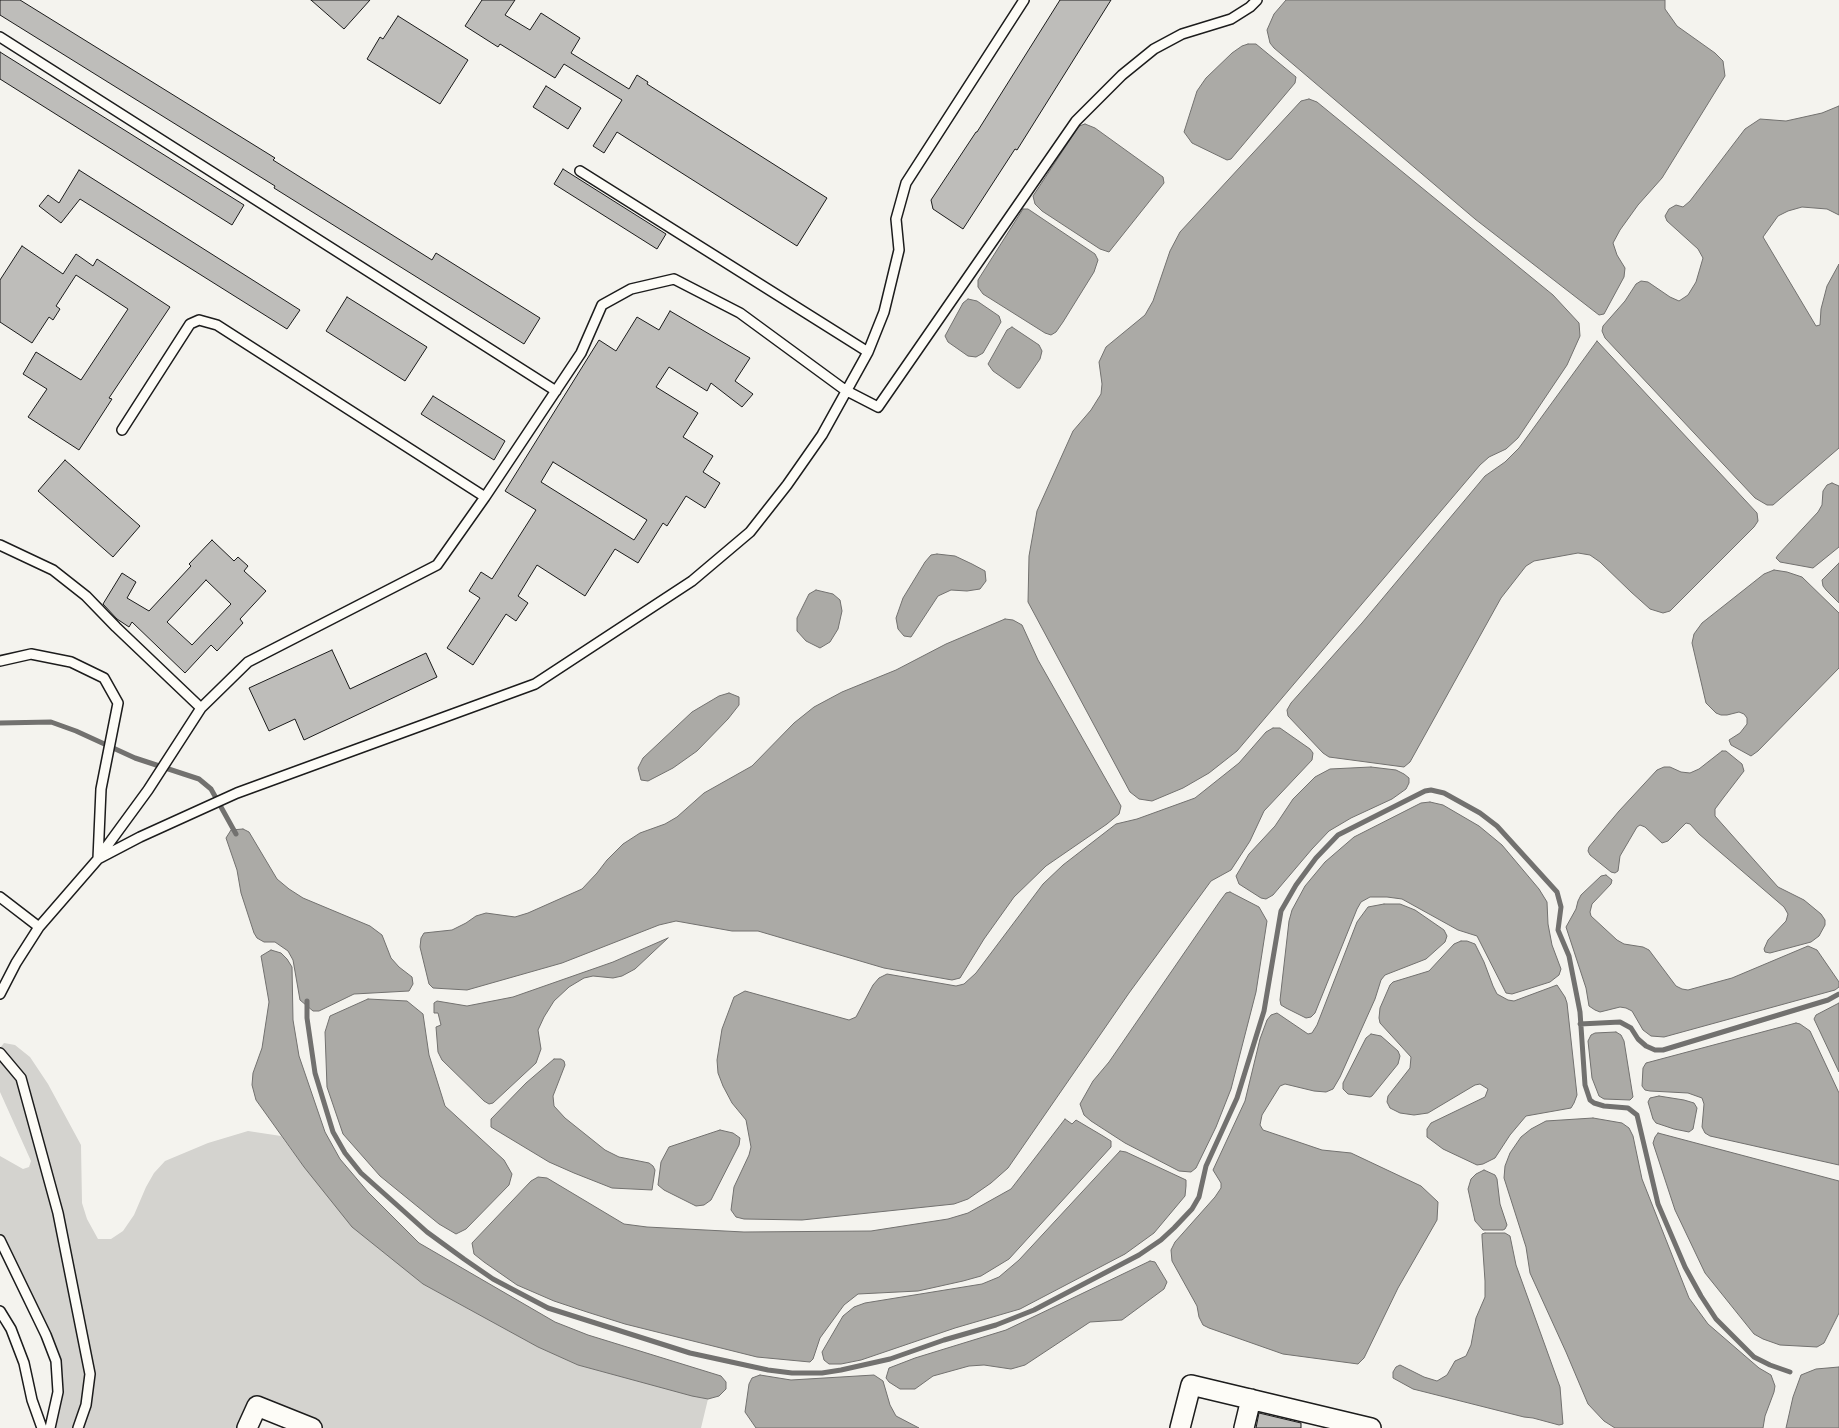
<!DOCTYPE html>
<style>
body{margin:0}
canvas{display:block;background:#f4f3ee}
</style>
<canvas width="1839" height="1428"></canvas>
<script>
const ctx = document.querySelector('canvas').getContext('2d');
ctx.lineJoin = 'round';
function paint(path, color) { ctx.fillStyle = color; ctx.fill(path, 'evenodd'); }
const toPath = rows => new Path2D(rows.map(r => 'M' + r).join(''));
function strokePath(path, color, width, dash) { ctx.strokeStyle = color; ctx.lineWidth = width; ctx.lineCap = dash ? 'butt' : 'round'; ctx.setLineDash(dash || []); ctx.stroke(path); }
const green = toPath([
 [4,1043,15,1045,30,1057,48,1084,81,1145,82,1203,87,1219,98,1239,111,1239,123,1231,134,1215,146,1187,154,1173,165,1161,208,1143,248,1131,281,1136,304,1167,423,1284,538,1347,578,1365,708,1399,701,1428,312,1428,257,1406,247,1428,50,1428,58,1392,56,1361,0,1240,0,1156,23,1169,29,1167,31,1161,0,1092,0,1048]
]);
const water = toPath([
 [1286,0,1665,0,1665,9,1677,26,1715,53,1723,61,1725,76,1662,178,1638,205,1620,230,1613,243,1617,255,1625,268,1624,277,1604,314,1599,315,1475,219,1274,48,1270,43,1267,30,1274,14,1286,0],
 [1248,44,1256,44,1296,77,1295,83,1231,159,1227,160,1192,143,1184,132,1197,91,1206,78,1232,53,1242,46,1248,44],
 [1309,99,1317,102,1553,295,1579,323,1580,336,1567,365,1518,438,1506,449,1489,457,1480,465,1237,751,1209,773,1183,788,1152,801,1139,799,1130,792,1028,602,1029,556,1037,511,1073,431,1091,410,1101,394,1102,384,1099,362,1106,347,1145,315,1153,301,1170,251,1180,232,1301,101,1309,99],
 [1839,106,1839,215,1827,209,1802,207,1788,211,1778,216,1763,237,1816,326,1820,325,1821,309,1827,286,1839,264,1839,448,1773,505,1767,505,1755,498,1605,338,1602,331,1603,326,1625,301,1636,284,1641,281,1648,282,1670,297,1679,301,1688,295,1696,282,1703,258,1698,249,1667,221,1665,216,1669,209,1676,205,1683,207,1690,201,1745,129,1760,119,1786,121,1822,113,1839,106],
 [1085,124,1095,128,1163,177,1164,183,1109,252,1100,249,1042,211,1035,204,1033,196,1079,126,1085,124],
 [1023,209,1028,209,1095,254,1098,260,1094,272,1063,322,1056,332,1051,335,1045,333,983,294,978,287,978,280,1023,209],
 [968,299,977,301,999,316,1001,322,983,353,976,357,968,356,948,342,945,336,963,303,968,299],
 [1012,327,1039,345,1042,351,1040,359,1020,388,1017,388,993,371,988,364,1007,330,1012,327],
 [1597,341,1757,513,1758,521,1754,527,1670,611,1663,613,1650,609,1631,592,1600,562,1590,555,1578,553,1534,561,1526,566,1501,598,1410,762,1404,767,1329,757,1323,753,1288,716,1287,710,1291,703,1362,623,1485,476,1505,462,1519,448,1597,341],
 [1832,483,1839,486,1839,547,1813,568,1780,562,1776,558,1778,555,1818,512,1822,505,1823,491,1827,485,1832,483],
 [937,554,955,556,972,564,985,571,986,581,980,589,967,591,951,590,938,596,911,637,904,636,898,629,896,618,903,598,925,562,931,555,937,554],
 [1839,563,1839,603,1826,590,1823,586,1822,580,1839,563],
 [1774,570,1787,572,1802,577,1839,613,1839,668,1758,751,1751,756,1731,745,1729,740,1740,733,1747,724,1747,718,1744,714,1739,712,1727,715,1721,715,1716,713,1706,703,1692,643,1694,634,1702,623,1764,574,1774,570],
 [816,590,833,594,840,600,842,611,838,629,830,642,820,648,806,641,797,631,797,618,809,594,816,590],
 [1005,619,1013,620,1022,625,1038,660,1121,806,1119,814,1107,824,1046,866,1014,897,984,939,960,978,952,980,884,968,758,931,732,931,676,921,659,925,562,963,467,990,433,988,429,984,420,947,421,938,424,933,452,930,466,923,476,916,486,913,515,917,528,913,582,889,597,873,607,860,623,844,640,833,665,824,677,817,704,793,752,766,794,723,814,707,842,692,896,670,946,644,1005,619],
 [729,693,739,697,739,705,728,719,697,751,673,768,648,781,641,780,638,768,643,758,692,712,719,696,729,693],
 [1273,728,1280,728,1310,749,1313,753,1312,760,1264,811,1250,841,1231,870,1211,881,1129,993,1008,1168,991,1183,968,1199,954,1204,802,1220,744,1219,736,1217,731,1210,734,1187,749,1155,751,1147,746,1120,732,1103,723,1086,718,1073,717,1060,722,1029,734,997,745,991,849,1020,856,1017,873,985,879,978,887,974,956,986,964,984,976,973,1043,884,1063,865,1116,824,1137,819,1195,798,1239,763,1266,732,1273,728],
 [1722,751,1726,751,1742,764,1744,771,1724,797,1715,809,1715,816,1778,887,1804,900,1821,914,1825,920,1825,925,1819,936,1811,942,1770,953,1765,952,1764,949,1768,940,1786,921,1788,914,1784,907,1699,834,1690,824,1686,823,1668,841,1662,843,1645,827,1640,825,1637,827,1620,856,1618,871,1615,873,1611,872,1590,855,1588,851,1589,847,1619,811,1657,770,1664,767,1670,767,1681,772,1690,773,1699,769,1722,751],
 [1371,767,1396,770,1404,774,1409,778,1409,783,1406,789,1392,799,1351,818,1329,831,1312,849,1273,895,1266,899,1261,898,1239,884,1236,876,1249,854,1275,826,1293,799,1315,777,1330,769,1371,767],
 [1430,802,1443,805,1479,826,1502,845,1539,889,1547,902,1548,924,1552,945,1561,969,1559,975,1550,982,1512,994,1506,993,1477,936,1458,930,1402,899,1387,897,1370,897,1361,902,1357,909,1315,1013,1311,1017,1306,1018,1286,1008,1281,1005,1280,1000,1289,921,1292,910,1305,886,1325,862,1354,837,1421,803,1430,802],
 [243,829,249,832,277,879,289,889,303,898,370,926,382,935,391,958,399,967,412,977,413,984,409,991,354,994,319,1011,313,1011,300,1000,293,960,288,951,275,942,264,942,257,938,254,933,241,893,237,870,226,838,231,830,243,829],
 [1606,875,1612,880,1611,884,1592,904,1590,912,1591,916,1617,940,1624,944,1643,947,1649,950,1676,986,1682,989,1688,990,1732,978,1808,946,1817,950,1839,982,1839,987,1835,990,1664,1037,1651,1036,1643,1030,1632,1011,1626,1008,1620,1007,1600,1012,1595,1010,1589,1006,1586,988,1566,927,1576,909,1578,901,1581,895,1601,876,1606,875],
 [1230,892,1259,907,1267,921,1256,992,1231,1089,1216,1127,1196,1168,1191,1172,1179,1171,1125,1143,1091,1121,1084,1115,1080,1104,1093,1081,1109,1062,1220,901,1226,893,1230,892],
 [1384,904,1400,904,1415,910,1444,930,1447,936,1445,942,1426,959,1385,975,1381,980,1375,999,1340,1077,1333,1089,1326,1092,1314,1091,1285,1084,1280,1086,1262,1115,1260,1125,1263,1130,1322,1150,1351,1153,1421,1186,1438,1202,1437,1220,1398,1288,1364,1358,1358,1364,1283,1354,1209,1328,1203,1325,1199,1317,1197,1306,1172,1261,1171,1250,1175,1242,1215,1197,1221,1188,1221,1183,1213,1170,1245,1101,1260,1039,1267,1020,1271,1015,1277,1013,1308,1034,1312,1033,1317,1025,1357,922,1368,907,1384,904],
 [668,938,635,969,622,976,613,978,593,976,584,978,569,987,554,1001,544,1017,538,1030,541,1049,536,1063,493,1103,489,1104,484,1101,442,1060,438,1052,436,1027,441,1025,438,1013,434,1013,434,1003,437,1001,467,1006,513,997,613,962,668,938],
 [1461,941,1467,941,1475,944,1484,962,1493,986,1497,994,1508,1000,1514,1001,1557,985,1565,997,1567,1003,1577,1095,1574,1103,1571,1108,1526,1116,1510,1135,1495,1158,1483,1164,1477,1165,1443,1149,1427,1137,1427,1129,1431,1123,1485,1097,1488,1089,1480,1084,1475,1085,1428,1113,1414,1115,1400,1113,1390,1108,1387,1102,1388,1096,1410,1068,1411,1057,1380,1023,1379,1018,1380,1008,1390,985,1393,982,1429,971,1454,944,1461,941],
 [271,950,281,953,287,959,292,967,293,1020,299,1056,325,1132,340,1159,368,1192,419,1243,555,1322,588,1335,721,1376,726,1382,726,1389,719,1396,708,1399,692,1396,578,1365,538,1347,423,1284,352,1227,304,1167,256,1100,252,1085,253,1073,262,1048,269,1002,261,956,271,950],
 [368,999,407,1001,423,1014,429,1055,445,1106,504,1160,512,1174,509,1185,466,1229,456,1234,439,1224,380,1176,343,1134,327,1087,325,1032,330,1016,368,999],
 [1839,1003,1839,1072,1814,1019,1816,1015,1839,1003],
 [1796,1023,1800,1024,1810,1031,1839,1093,1839,1165,1710,1136,1705,1133,1702,1127,1704,1104,1702,1098,1688,1093,1650,1091,1645,1090,1642,1086,1643,1068,1646,1063,1796,1023],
 [1616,1032,1621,1035,1624,1041,1633,1097,1630,1100,1604,1099,1599,1096,1592,1078,1588,1041,1591,1035,1595,1033,1616,1032],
 [1371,1034,1381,1036,1398,1051,1400,1056,1398,1064,1372,1096,1370,1097,1348,1094,1343,1089,1343,1083,1366,1038,1371,1034],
 [554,1059,561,1059,564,1061,565,1065,553,1096,554,1106,565,1118,605,1150,619,1157,649,1163,653,1166,655,1170,652,1190,612,1188,574,1173,549,1162,491,1127,491,1119,526,1083,554,1059],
 [1659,1096,1684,1100,1694,1103,1697,1108,1693,1129,1689,1132,1674,1129,1656,1123,1653,1119,1648,1102,1650,1098,1659,1096],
 [1593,1118,1622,1123,1629,1128,1633,1136,1642,1179,1689,1298,1708,1324,1759,1368,1771,1375,1775,1386,1774,1392,1765,1416,1763,1428,1615,1428,1604,1421,1588,1404,1566,1352,1530,1273,1526,1247,1504,1178,1505,1166,1510,1153,1521,1137,1531,1129,1546,1121,1593,1118],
 [1065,1119,1072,1124,1076,1120,1103,1136,1111,1141,1111,1147,1009,1259,981,1276,963,1281,918,1291,858,1294,844,1305,820,1338,813,1359,810,1362,757,1357,625,1324,587,1312,554,1301,517,1285,484,1262,474,1254,472,1243,531,1181,538,1177,547,1178,624,1224,647,1227,744,1232,871,1231,948,1219,968,1213,1011,1189,1065,1119],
 [720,1130,733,1133,740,1138,739,1145,711,1200,704,1205,696,1206,664,1190,658,1185,661,1162,669,1147,720,1130],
 [1658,1133,1839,1181,1839,1313,1824,1343,1817,1347,1780,1345,1763,1339,1754,1334,1705,1273,1675,1210,1653,1143,1655,1137,1658,1133],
 [1120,1151,1126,1152,1186,1180,1186,1186,1185,1196,1154,1233,1125,1254,1020,1309,955,1328,861,1360,841,1364,829,1364,824,1360,822,1352,843,1316,854,1307,865,1303,982,1284,999,1277,1019,1260,1120,1151],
 [1484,1170,1495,1175,1497,1179,1500,1204,1507,1225,1505,1229,1503,1230,1483,1230,1475,1221,1468,1189,1471,1179,1476,1174,1484,1170],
 [1485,1233,1505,1233,1510,1236,1516,1265,1560,1387,1563,1424,1559,1425,1533,1418,1524,1417,1413,1389,1393,1378,1393,1372,1396,1367,1400,1365,1424,1377,1437,1381,1447,1375,1455,1361,1466,1356,1471,1345,1476,1318,1485,1297,1485,1281,1482,1237,1482,1234,1485,1233],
 [1150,1261,1155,1262,1167,1282,1164,1289,1122,1320,1090,1322,1025,1365,1011,1369,984,1365,969,1366,933,1376,915,1389,900,1389,889,1382,886,1378,889,1368,915,1358,1006,1330,1150,1261],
 [1839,1367,1839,1428,1786,1428,1793,1397,1801,1375,1816,1369,1839,1367],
 [760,1375,791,1380,874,1375,883,1381,890,1405,896,1416,919,1428,756,1428,745,1412,749,1384,752,1378,760,1375]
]);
const stream = toPath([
 [0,723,51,722,76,731,135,758,199,779,211,789,236,834],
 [307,1001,307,1018,315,1073,333,1132,345,1153,361,1173,398,1206,427,1232,464,1259,493,1279,548,1308,690,1353,768,1370,792,1373,822,1373,841,1370,890,1359,944,1340,996,1325,1034,1310,1139,1255,1161,1240,1174,1228,1192,1209,1199,1197,1206,1166,1237,1098,1264,1011,1281,911,1296,885,1316,858,1338,835,1425,791,1431,790,1444,793,1480,813,1497,826,1557,892,1561,907,1558,930,1569,956,1580,1012,1585,1085,1590,1100,1594,1103,1604,1106,1628,1108,1637,1115,1658,1204,1685,1267,1701,1296,1716,1319,1754,1357,1770,1365,1790,1372],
 [1580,1024,1620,1022,1631,1028,1638,1039,1646,1046,1655,1050,1663,1050,1828,1000,1839,994]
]);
const building = toPath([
 [0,0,20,0,275,158,273,160,432,260,436,253,540,318,524,344,274,188,275,186,0,15,0,0],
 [311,0,370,0,344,29,311,0],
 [482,0,515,0,505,15,530,30,541,13,580,38,571,53,629,89,637,75,648,82,647,84,827,198,797,246,617,132,604,153,593,146,622,100,564,64,555,78,500,44,498,47,465,26,482,0],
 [1060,0,1111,0,1017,150,1015,149,963,229,933,209,931,200,976,132,977,132,1060,0],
 [398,16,468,60,440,104,367,59,380,37,383,39,398,16],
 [0,52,244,205,232,225,0,79,0,52],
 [546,86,581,108,568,129,533,107,546,86],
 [563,169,666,234,657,249,554,184,563,169],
 [79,170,300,310,287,329,80,199,61,223,39,206,48,195,59,203,79,170],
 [22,246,63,274,76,254,93,266,97,259,170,307,109,398,112,399,79,450,28,417,47,389,23,374,36,352,81,380,128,309,76,275,56,306,60,309,53,320,49,317,32,343,0,322,0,280,22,246],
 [347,297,427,347,405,381,326,331,347,297],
 [670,311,750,358,735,381,753,394,742,407,711,383,707,391,669,367,656,387,698,413,683,437,713,456,703,472,720,483,705,508,686,496,667,526,663,523,638,563,615,549,585,596,537,565,518,596,528,603,516,621,506,614,473,665,447,648,480,598,469,591,481,572,492,579,536,510,505,491,599,340,616,351,637,317,659,330,670,311],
 [553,462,647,520,634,540,541,482,553,462],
 [433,396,505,441,494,460,421,414,433,396],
 [65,460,140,526,113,557,38,491,65,460],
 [212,540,234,561,238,557,248,566,244,571,266,591,240,619,243,623,217,651,211,645,185,673,132,622,129,627,117,619,103,604,122,573,136,582,127,598,149,611,191,566,189,564,212,540],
 [206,580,231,604,192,645,167,622,206,580],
 [332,650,350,689,426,653,437,677,304,740,295,719,269,731,249,688,332,650],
 [1259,1413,1301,1423,1301,1428,1256,1428,1259,1413]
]);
const lane = toPath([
 [0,37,556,391],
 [580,171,868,352],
 [485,497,581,353,602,305,631,289,674,279,740,313,845,390,878,407,1076,121,1122,75,1154,49,1182,34,1231,19,1250,7,1257,0],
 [0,545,53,570,86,596,116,627,201,708],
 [0,661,31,654,71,662,104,678,118,703,101,789,98,859],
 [99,857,148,790,201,708,248,662,437,565,485,497,217,325,199,320,190,324,122,430],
 [0,897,39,927],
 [0,994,16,963,39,927,98,859,140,837,237,793,535,684,692,581,750,532,787,485,822,435,868,352,884,312,899,250,896,219,906,183,1024,0],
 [0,1053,21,1078,58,1213,90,1374,86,1405,78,1428],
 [0,1240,46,1335,56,1361,58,1392,50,1428],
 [0,1311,11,1329,24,1363,32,1400,42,1428]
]);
const street = toPath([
 [247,1428,257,1406,312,1428],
 [1180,1428,1191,1385,1371,1428],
 [1244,1428,1251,1399]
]);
paint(green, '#d4d3cf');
paint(water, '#abaaa6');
strokePath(water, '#72716f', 1);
strokePath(stream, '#72716f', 5);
paint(building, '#bebdba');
strokePath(building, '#1c1c1c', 1);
strokePath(lane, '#1c1c1c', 12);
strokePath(street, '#1c1c1c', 22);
strokePath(lane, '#fdfcf7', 9);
strokePath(street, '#fdfcf7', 19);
</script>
